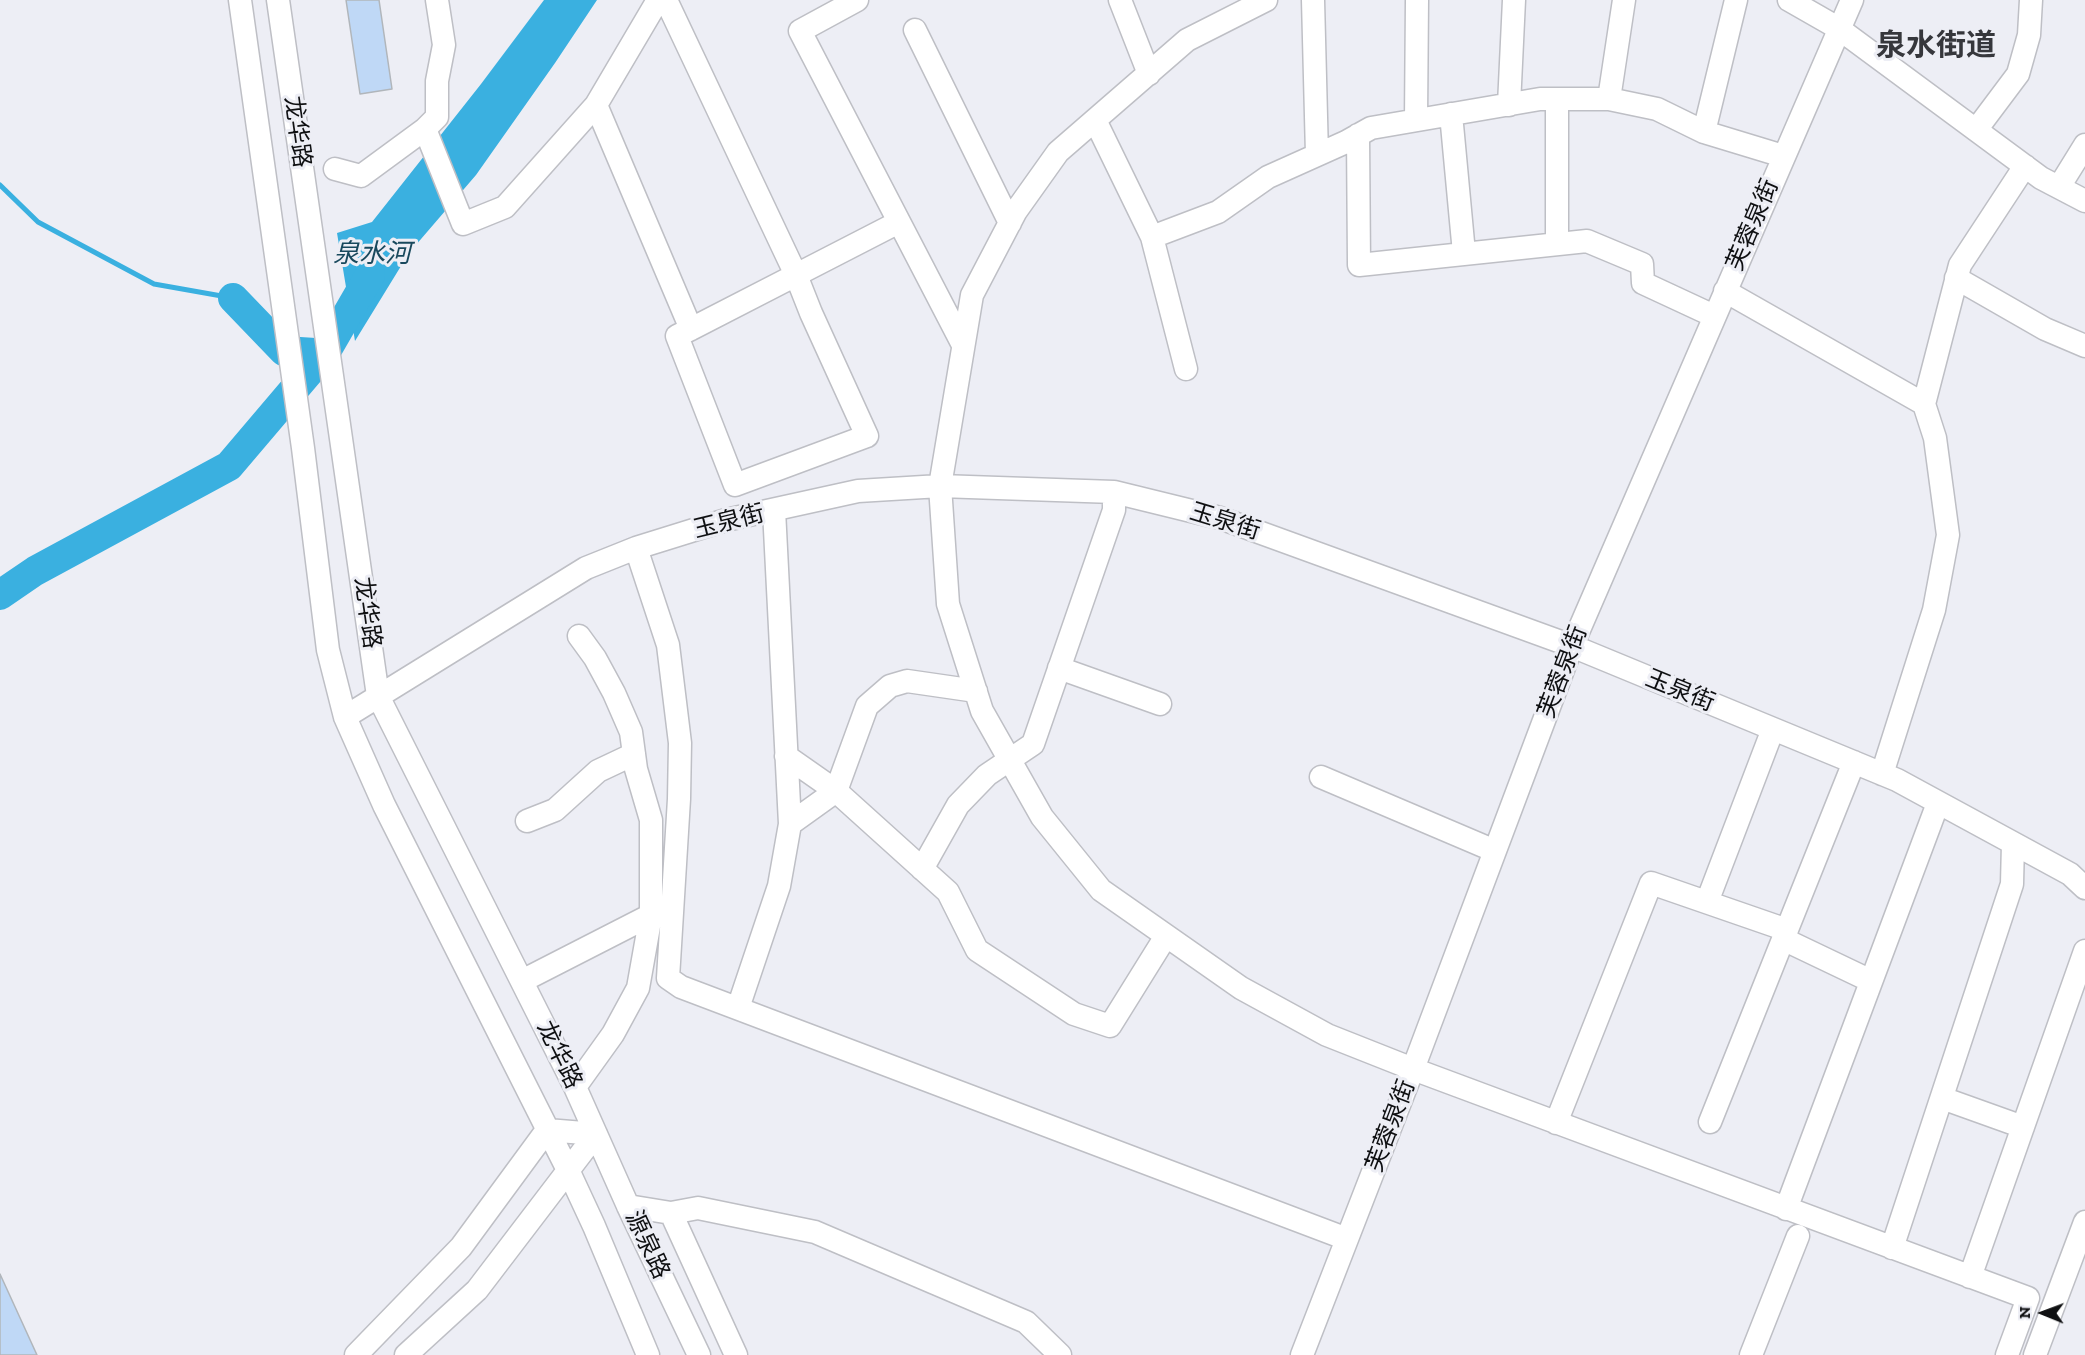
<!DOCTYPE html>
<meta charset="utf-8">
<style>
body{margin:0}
#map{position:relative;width:2085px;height:1355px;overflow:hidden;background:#edeef5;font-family:"Zilla Slab",serif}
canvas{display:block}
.north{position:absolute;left:2013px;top:1283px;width:60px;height:60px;-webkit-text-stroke:4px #edeef5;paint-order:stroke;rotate:271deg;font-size:16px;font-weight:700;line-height:24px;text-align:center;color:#0f1012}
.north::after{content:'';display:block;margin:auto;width:21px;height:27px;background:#0f1012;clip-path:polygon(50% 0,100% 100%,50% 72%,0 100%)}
</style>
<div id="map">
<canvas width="2085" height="1355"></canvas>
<div class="north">N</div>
</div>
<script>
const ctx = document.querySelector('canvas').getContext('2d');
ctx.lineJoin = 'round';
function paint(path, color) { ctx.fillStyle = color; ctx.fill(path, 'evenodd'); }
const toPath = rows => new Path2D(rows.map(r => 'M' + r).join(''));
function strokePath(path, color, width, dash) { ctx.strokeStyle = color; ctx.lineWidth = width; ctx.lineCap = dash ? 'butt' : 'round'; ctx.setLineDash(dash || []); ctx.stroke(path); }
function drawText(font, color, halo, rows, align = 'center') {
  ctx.font = font + ' "Zilla Slab","Noto Sans SC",serif'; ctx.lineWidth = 6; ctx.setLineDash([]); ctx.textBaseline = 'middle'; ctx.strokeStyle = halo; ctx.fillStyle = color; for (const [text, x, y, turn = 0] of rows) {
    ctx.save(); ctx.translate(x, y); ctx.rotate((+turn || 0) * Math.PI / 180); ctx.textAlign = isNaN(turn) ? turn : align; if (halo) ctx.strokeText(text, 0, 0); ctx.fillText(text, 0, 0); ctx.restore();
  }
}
const water = toPath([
 [544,0,597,0,555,63,476,175,409,253,355,341,337,233,372,222,481,84]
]);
const stream = toPath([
 [0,185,38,222,154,284,233,298]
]);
const river = toPath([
 [233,298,284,351,315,353],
 [0,595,35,571,229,466,325,353,370,275]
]);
const building = toPath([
 [346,0,379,0,392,89,360,94,346,0],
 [0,1274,37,1355,0,1355,0,1274]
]);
const minor = toPath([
 [240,0,303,448,328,650,345,717,384,805,568,1170,594,1226,648,1355],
 [278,0,378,696,575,1087,628,1206,699,1355],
 [666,0,796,275,811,313,867,436,735,485,677,336,691,329,796,275,899,222],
 [857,0,800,31,963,345],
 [1120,0,1149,74],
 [1266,0,1187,40,1058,152,1016,211,972,295,940,486,948,604,982,711,1042,817,1101,890,1241,988,1327,1035,1413,1069,2028,1298,2007,1355],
 [1313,0,1317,155],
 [1789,0,1838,28,2041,178,2085,201],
 [915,30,1010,223],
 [1557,99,1557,244],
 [1609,99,1624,0],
 [596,105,691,329],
 [1509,105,1514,0],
 [1451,114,1464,253],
 [1095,120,1152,237,1186,369],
 [1416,120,1417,0],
 [425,129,463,224,505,207,596,105,658,0],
 [1976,130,2018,74,2029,35,2031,0],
 [1704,132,1736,0],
 [1358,135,1359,265,1587,241,1642,264,1643,283,1714,316],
 [335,169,361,176,425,129,437,117,437,81,444,45,437,0],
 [2059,187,2085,145],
 [1152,237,1218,212,1268,177,1346,142,1371,128,1540,99,1609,99,1657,109,1704,132,1783,156],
 [1956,278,2045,329,2085,346],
 [1725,291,1924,404],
 [636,548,668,645,680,743,679,799,668,978,681,987,1347,1239],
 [1059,668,1160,704],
 [345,717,586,568,636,548,726,520,858,491,940,486,1114,492,1220,518,1572,646,1897,780,2070,874,2085,888],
 [786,756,836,791,948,892,977,950,1074,1014,1110,1026,1166,936],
 [1882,774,1934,610,1948,535,1935,438,1924,404,1960,265,2025,166],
 [1321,777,1495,851],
 [527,821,555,810,598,771,634,754],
 [790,824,836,791,867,706,890,686,907,681,976,691],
 [922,869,958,805,987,775,1033,744,1114,510,1114,492],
 [1707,902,1773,729],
 [1783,939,1871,981],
 [522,981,651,915],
 [738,1008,779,886,790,824,774,510],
 [575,1087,613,1034,638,988,651,915,651,820,636,769,631,732,614,693,595,658,579,636],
 [1942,1098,2023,1127],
 [1710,1122,1854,762],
 [1556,1123,1651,883,1787,930],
 [628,1206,671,1213,698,1208,815,1232,1026,1322,1060,1355],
 [1786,1209,1938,803],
 [671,1213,736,1355],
 [1892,1248,2012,884,2013,843],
 [1970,1277,2085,951],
 [356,1355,461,1247,547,1130,596,1134],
 [406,1355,477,1290,596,1134],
 [1302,1355,1413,1069,1572,646,1852,0],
 [1751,1355,1798,1236],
 [2035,1355,2085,1222]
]);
const streetNames = [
 ["龙华路",297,132,82],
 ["芙蓉泉街",1753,225,-67],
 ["玉泉街",729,522,-14],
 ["玉泉街",1225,522,17],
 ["龙华路",367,613,82],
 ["芙蓉泉街",1563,672,-69],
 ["玉泉街",1680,691,22],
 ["龙华路",559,1055,64],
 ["芙蓉泉街",1391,1126,-69],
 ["源泉路",647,1245,65]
];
const waterNames = [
 ["泉水河",372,255]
];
const districtNames = [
 ["泉水街道",1936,46]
];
paint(water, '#3ab0e0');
strokePath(stream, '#3ab0e0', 5);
strokePath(river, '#3ab0e0', 30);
paint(building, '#bfd8f6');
strokePath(building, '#b1b6bb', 1.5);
strokePath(minor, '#bebfc5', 25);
strokePath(minor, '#fff', 22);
drawText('24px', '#0f1012', '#edeef5', streetNames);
drawText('italic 26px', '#19495d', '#edeef5', waterNames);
drawText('bold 30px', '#36373c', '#edeef5', districtNames);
</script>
